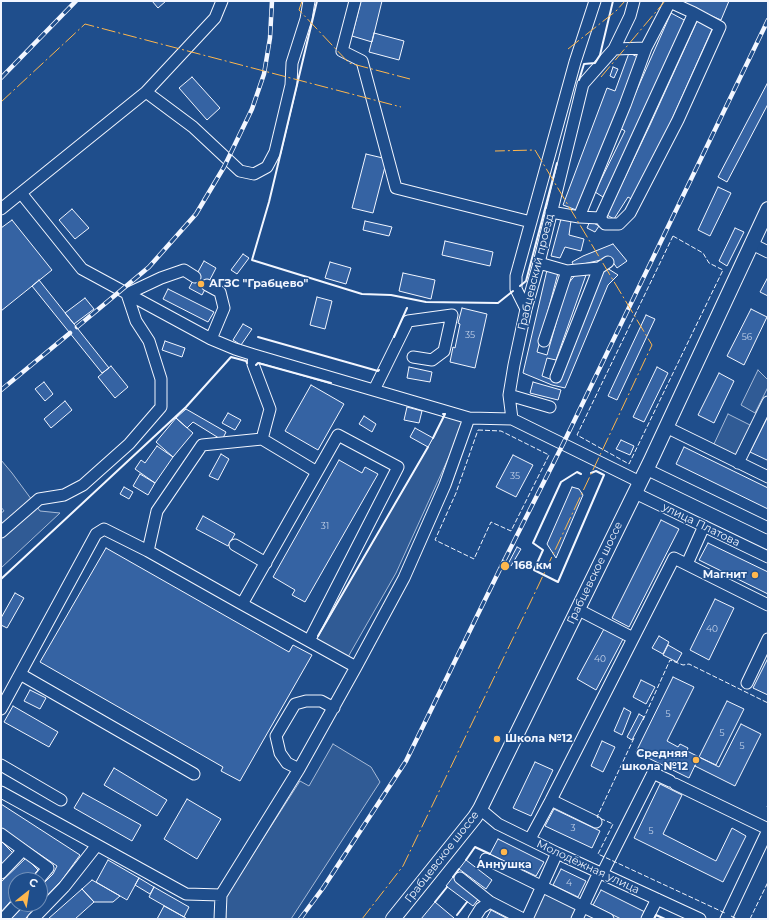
<!DOCTYPE html>
<meta charset="utf-8">
<style>
body{margin:0}
#map{position:relative;width:769px;height:920px;overflow:hidden;background:#1f4e8c;font-family:Montserrat,sans-serif}
canvas{display:block}
.frame{position:absolute;inset:0;border:2px solid #f2f6ff;pointer-events:none}
.north{position:absolute;left:8px;top:872px;width:40px;height:40px;box-sizing:border-box;background:#1f4e8c;border:1px solid #7391ba;border-radius:50%;rotate:30deg;font-size:11px;font-weight:700;line-height:16px;text-align:center;color:#f2f6ff}
.north::after{content:'';display:block;margin:auto;width:14px;height:18px;background:#ffb74d;clip-path:polygon(50% 0,100% 100%,50% 72%,0 100%)}
</style>
<div id="map">
<canvas width="769" height="920"></canvas>
<div class="frame"></div>
<div class="north">С</div>
</div>
<script>
const ctx = document.querySelector('canvas').getContext('2d');
ctx.lineJoin = 'round';
function paint(path, color) { ctx.fillStyle = color; ctx.fill(path, 'evenodd'); }
const toPath = rows => new Path2D(rows.map(r => 'M' + r).join(''));
function strokePath(path, color, width, dash) { ctx.strokeStyle = color; ctx.lineWidth = width; ctx.lineCap = dash ? 'butt' : 'round'; ctx.setLineDash(dash || []); ctx.stroke(path); }
function drawText(font, color, halo, rows, align = 'center') {
  ctx.font = font + ' Montserrat,sans-serif'; ctx.lineWidth = 3; ctx.setLineDash([]); ctx.textBaseline = 'middle'; ctx.strokeStyle = halo; ctx.fillStyle = color; for (const [text, x, y, turn = 0] of rows) {
    ctx.save(); ctx.translate(x, y); ctx.rotate((+turn || 0) * Math.PI / 180); ctx.textAlign = isNaN(turn) ? turn : align; if (halo) ctx.strokeText(text, 0, 0); ctx.fillText(text, 0, 0); ctx.restore();
  }
}
const green = toPath([
 [758,370,768,380,768,387,755,413,741,405,758,370],
 [445,414,462,422,452,450,396,573,348,657,316,640,433,438,445,414],
 [728,414,752,426,737,457,713,446,728,414],
 [1,460,12,473,40,511,60,513,1,568,1,513,4,511,1,507,1,460],
 [333,744,371,767,380,782,291,919,226,919,225,898,300,781,309,786,333,744],
 [544,892,578,909,573,919,531,919,544,892]
]);
const building = toPath([
 [152,1,166,1,158,8,152,1],
 [361,1,382,1,372,42,352,36,361,1],
 [677,1,729,1,721,20,677,1],
 [671,13,686,21,633,137,603,197,595,192,625,131,620,128,671,13],
 [698,19,713,27,665,135,633,200,628,197,614,219,607,215,650,125,698,19],
 [374,33,404,41,399,60,369,52,374,33],
 [629,53,638,57,579,211,563,205,607,88,615,91,629,53],
 [613,67,618,69,614,78,610,76,613,67],
 [192,77,220,108,207,120,179,88,192,77],
 [768,82,768,104,727,182,718,177,768,82],
 [366,154,387,159,373,213,352,208,366,154],
 [718,187,731,193,710,236,698,230,718,187],
 [72,209,89,228,75,239,59,220,72,209],
 [561,219,571,221,569,235,584,239,581,251,565,247,560,258,551,256,561,219],
 [12,220,52,270,1,311,1,228,12,220],
 [365,221,392,227,389,236,363,230,365,221],
 [590,221,599,226,595,232,587,228,590,221],
 [735,228,744,232,727,266,719,261,735,228],
 [445,241,493,252,490,266,442,255,445,241],
 [613,244,627,261,617,268,610,258,574,266,572,262,583,256,613,244],
 [243,254,249,258,237,274,231,270,243,254],
 [204,261,216,268,202,295,189,288,204,261],
 [330,262,351,268,346,284,325,278,330,262],
 [607,268,618,275,608,285,565,388,552,385,523,373,547,270,558,273,537,352,547,355,567,285,577,273,586,275,556,360,547,358,542,376,558,382,599,277,607,268],
 [403,273,435,280,431,299,399,291,403,273],
 [768,277,768,296,760,292,768,277],
 [39,280,109,368,102,373,32,286,39,280],
 [168,289,214,312,208,322,163,299,168,289],
 [317,297,332,301,325,329,310,325,317,297],
 [85,298,94,309,74,324,65,313,85,298],
 [462,308,487,314,475,368,450,362,453,347,455,348,460,324,458,323,462,308],
 [751,309,767,317,744,365,727,356,751,309],
 [646,315,655,319,617,400,608,396,646,315],
 [243,324,252,329,241,345,233,340,243,324],
 [165,341,185,348,182,357,162,350,165,341],
 [111,366,128,387,115,398,98,377,111,366],
 [409,367,432,372,430,382,407,378,409,367],
 [657,367,668,373,644,422,633,417,657,367],
 [719,373,734,381,714,423,698,415,719,373],
 [44,382,53,394,45,401,35,389,44,382],
 [533,382,561,390,558,400,530,393,533,382],
 [311,385,344,404,318,450,285,431,311,385],
 [65,401,72,410,51,428,44,419,65,401],
 [407,407,422,411,419,423,404,420,407,407],
 [186,409,226,432,222,440,193,422,187,428,176,418,186,409],
 [228,413,241,420,235,430,222,423,228,413],
 [364,416,376,424,372,432,359,424,364,416],
 [768,416,768,459,767,460,750,452,768,416],
 [176,418,193,433,173,457,156,442,176,418],
 [415,428,433,438,428,447,410,437,415,428],
 [621,440,634,446,630,455,616,449,621,440],
 [157,446,173,457,155,483,135,469,141,460,145,463,157,446],
 [684,447,768,488,768,509,676,464,684,447],
 [221,454,229,459,218,480,209,476,221,454],
 [513,455,533,465,516,497,496,487,513,455],
 [339,460,362,473,365,467,378,474,305,602,292,595,295,590,273,577,339,460],
 [140,474,155,483,148,495,133,486,140,474],
 [124,487,133,492,129,499,120,494,124,487],
 [572,487,579,489,583,495,556,558,547,544,572,487],
 [203,516,235,534,228,546,196,529,203,516],
 [661,520,679,529,629,627,612,618,661,520],
 [708,543,768,572,768,594,699,560,708,543],
 [517,547,521,549,511,566,508,564,517,547],
 [106,548,289,652,293,645,312,655,240,781,221,771,223,767,40,662,106,548],
 [15,593,24,598,7,628,1,625,1,618,15,593],
 [715,599,734,608,709,660,690,650,715,599],
 [604,629,623,639,596,690,577,679,604,629],
 [659,636,669,642,663,654,652,648,659,636],
 [668,645,682,653,677,662,663,655,668,645],
 [768,658,768,695,753,688,768,658],
 [673,677,694,687,667,741,678,747,680,744,688,748,687,751,699,757,689,778,636,752,673,677],
 [641,680,655,687,646,704,633,697,641,680],
 [30,690,46,698,40,709,24,701,30,690],
 [727,701,744,709,716,765,699,757,727,701],
 [13,706,58,732,49,747,4,722,13,706],
 [624,708,631,712,622,735,614,731,624,708],
 [639,714,644,717,632,740,627,737,639,714],
 [741,724,761,734,735,786,695,766,699,757,719,767,741,724],
 [602,741,615,747,603,772,591,766,602,741],
 [535,762,553,770,531,816,513,808,535,762],
 [114,768,167,800,157,816,104,785,114,768],
 [660,784,682,795,663,834,716,861,732,828,746,836,723,882,634,838,660,784],
 [83,793,141,825,132,841,74,808,83,793],
 [187,799,221,819,197,859,164,839,187,799],
 [1,804,80,855,62,880,40,903,40,887,53,874,57,866,1,828,1,804],
 [554,809,600,831,592,848,545,826,554,809],
 [498,839,544,862,536,876,490,854,498,839],
 [1,841,14,854,1,867,1,841],
 [26,858,38,870,29,880,16,880,16,895,1,912,1,882,26,858],
 [108,860,139,878,127,900,96,882,108,860],
 [466,860,492,880,486,889,459,869,466,860],
 [561,869,586,881,578,897,553,885,561,869],
 [453,877,480,897,473,906,446,886,453,877],
 [139,878,154,887,150,894,135,885,139,878],
 [92,880,120,896,113,902,94,902,82,889,92,880],
 [154,887,189,907,184,917,149,897,154,887],
 [82,889,94,902,75,919,48,919,82,889],
 [601,890,647,913,644,919,621,919,593,905,601,890],
 [435,902,454,918,453,919,421,919,435,902],
 [25,904,39,904,25,919,11,919,25,904],
 [164,906,186,918,186,919,157,919,164,906],
 [491,910,508,919,486,919,491,910]
]);
const minor = toPath([
 [355,1,342,51,362,61,396,188,531,222],
 [646,48,670,2,694,13],
 [146,92,215,18,222,1],
 [21,193,82,269,211,339,235,349,254,355,469,418,512,419,640,482],
 [1,209,146,92,193,127,240,171,254,174,267,167,275,152,291,85,292,63,306,19,309,1],
 [551,212,579,217],
 [600,218,605,224,619,224,630,213,678,120,720,27,694,13,600,218,579,217,625,105,646,48,614,49],
 [752,244,768,252],
 [539,263,567,271],
 [207,285,220,292,224,308,211,339],
 [526,309,516,289,516,276,575,62,595,1],
 [544,341,567,271,599,268],
 [254,355,253,364,270,409,262,439,202,445,157,511,148,551,242,604,317,472,262,439],
 [556,377,599,268,608,262],
 [374,390,408,321,452,315,444,351,432,360,413,357],
 [509,395,550,407],
 [512,419,509,395,514,365,526,309,539,263,583,84,614,49,630,16,634,1],
 [666,427,768,477],
 [738,463,768,402],
 [646,469,768,528],
 [635,493,768,557],
 [1,532,39,499,64,495,83,485,129,444,161,407,161,379,149,341,136,321,127,294,161,278,184,270,195,277],
 [235,545,266,563],
 [687,564,704,526],
 [242,604,309,641,398,467,338,435,317,472],
 [577,609,633,638],
 [309,641,356,667],
 [20,674,194,774],
 [747,683,768,639],
 [1,709,96,534,104,529,148,551],
 [1,765,61,800],
 [299,769,287,763,280,753,276,736,295,704,306,701,321,701,334,708],
 [675,784,768,829],
 [1,792,186,894,221,895,299,769,356,667,404,578,445,485,469,418],
 [551,800,596,822],
 [480,809,498,824,557,853,700,919],
 [1,834,48,868,38,880],
 [530,839,551,800,674,558,768,605],
 [486,859,608,919],
 [1,873,23,850],
 [602,874,653,773,670,781],
 [460,878,490,902],
 [3,919,17,904],
 [33,919,64,887,97,845],
 [220,919,221,895],
 [474,919,481,908,490,902,523,919],
 [527,919,557,853],
 [577,919,599,872],
 [647,919,657,899],
 [726,919,768,830]
]);
const major = toPath([
 [393,919,475,817,480,809,651,460,768,209]
]);
const rail = toPath([
 [1,78,76,1],
 [77,327,149,267,196,214,224,167,252,109,264,74,270,38,272,1],
 [1,390,70,333],
 [300,919,323,888,406,761,502,565,563,444,768,20]
]);
const fence = toPath([
 [673,236,703,253,709,263,723,270,629,464,577,435,673,236],
 [478,430,501,431,549,455,511,531,491,522,474,559,435,540,456,493,478,430],
 [643,720,670,660,683,665,689,664,768,703],
 [634,738,597,817,613,824,598,854,725,913],
 [768,805,767,807,768,807],
 [731,916,737,919],
 [750,919,768,882]
]);
const wall = toPath([
 [317,1,269,202,252,260,362,294,391,295,426,302,498,303,513,291],
 [579,80,584,64,595,63,600,55,613,1],
 [520,286,526,281,557,163],
 [258,337,378,371,379,370],
 [394,337,407,308],
 [256,365,258,363,331,383],
 [433,438,445,414,443,414],
 [581,474,577,472,561,482,533,543,543,550,534,570,558,582,604,475,596,471,591,473],
 [1,579,186,407,231,357,246,361,247,363],
 [318,636,428,447],
 [466,860,475,847,490,854],
 [453,877,459,869],
 [435,902,447,887],
 [457,915,467,902],
 [654,919,656,915,665,919]
]);
const power = toPath([
 [302,1,299,10,349,63,410,79],
 [568,49,616,11,625,1],
 [601,77,665,1],
 [1,102,85,24,401,107],
 [362,919,403,866,531,601,652,345,535,150,495,151]
]);
const markers = [
 [201,284,4,"#ffb74d"],
 [505,566,5,"#ffb74d"],
 [755,575,4,"#ffb74d"],
 [497,739,4,"#ffb74d"],
 [696,760,4,"#ffb74d"],
 [504,852,4,"#ffb74d"]
];
const numberNames = [
 ["35",470,335],
 ["56",747,337],
 ["35",515,476],
 ["31",325,526],
 ["40",712,629],
 ["40",600,659],
 ["5",668,714],
 ["5",722,733],
 ["5",742,746],
 ["3",573,828],
 ["5",651,831],
 ["4",569,883]
];
const streetNames = [
 ["Грабцевский проезд",536,272,-76],
 ["улица Платова",701,525,26],
 ["Грабцевское шоссе",595,573,-64],
 ["Грабцевское шоссе",442,857,-52],
 ["Молодёжная улица",588,867,25]
];
const poiNames = [
 ["АГЗС \"Грабцево\"",209,284],
 ["168 км",514,566],
 ["Магнит",747,575,"right"],
 ["Школа №12",505,739],
 ["Средняя",688,754,"right"],
 ["школа №12",688,767,"right"],
 ["Аннушка",504,865,"center"]
];
paint(green, '#305b95');
strokePath(green, '#a8bbd7', 1);
paint(building, '#3563a3');
strokePath(building, '#f2f6ff', 1);
strokePath(minor, '#f2f6ff', 13);
strokePath(major, '#f2f6ff', 16);
strokePath(minor, '#1f4e8c', 11);
strokePath(major, '#1f4e8c', 14);
strokePath(rail, '#f2f6ff', 4.5);
strokePath(rail, '#1f4e8c', 3, [9]);
strokePath(fence, '#f2f6ff', 1, [5, 2]);
strokePath(wall, '#f2f6ff', 2);
strokePath(power, '#ffb74d', 1, [14, 3, 2, 3]);
for (const [x, y, r, color] of markers) { const dot = new Path2D(); dot.arc(x, y, r, 0, 2 * Math.PI); ctx.fillStyle = color; ctx.fill(dot); strokePath(dot, '#1f4e8c', 1.5); }
drawText('9px', '#c3d1e8', null, numberNames);
drawText('11px', '#f2f6ff', '#1f4e8c', streetNames);
drawText('bold 11px', '#f2f6ff', '#1f4e8c', poiNames, 'left');
</script>
